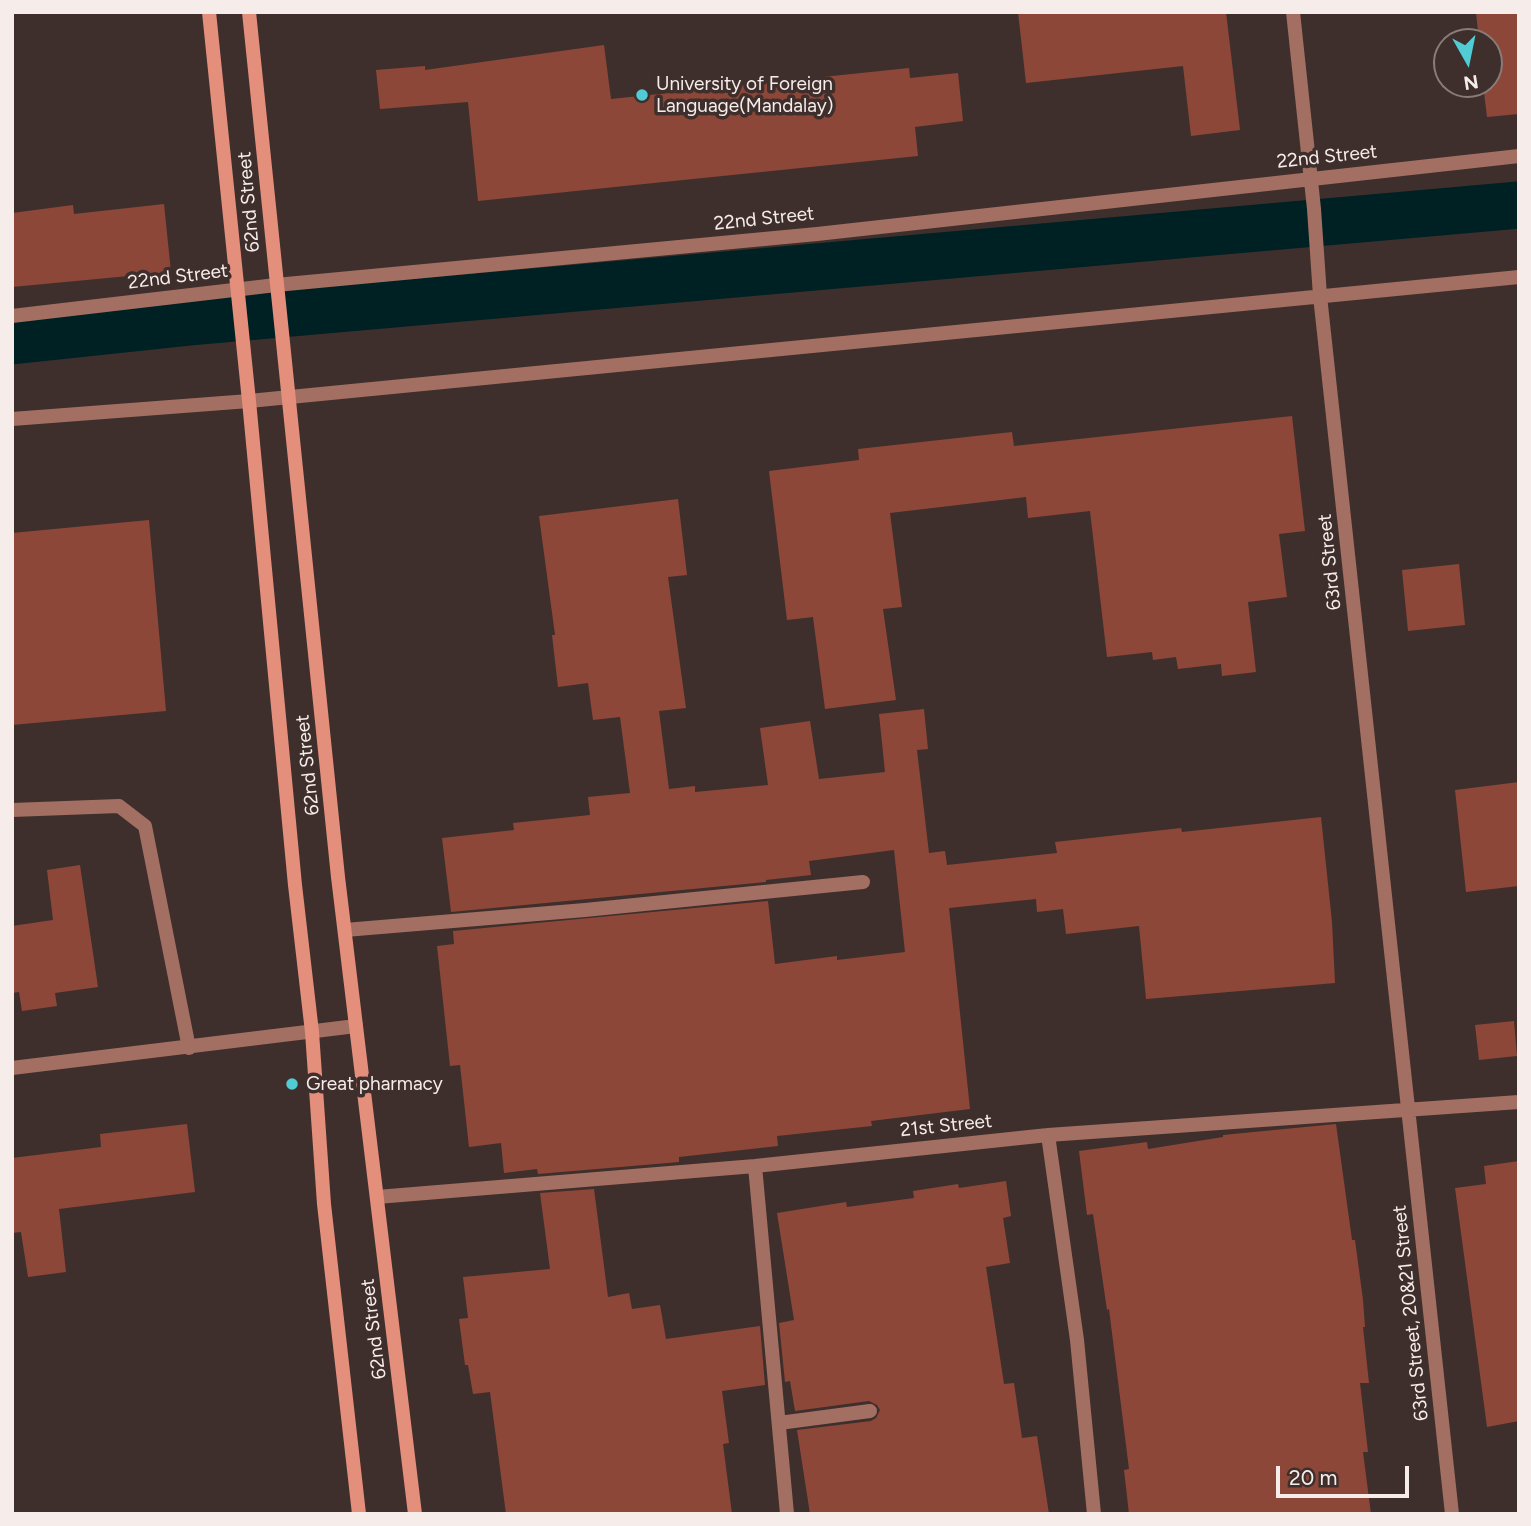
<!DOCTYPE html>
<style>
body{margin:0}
#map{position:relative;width:1531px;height:1526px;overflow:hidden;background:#3e2f2c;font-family:Figtree,sans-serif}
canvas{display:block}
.frame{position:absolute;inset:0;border:14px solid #f6ecea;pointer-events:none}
.north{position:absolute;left:1433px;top:28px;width:70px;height:70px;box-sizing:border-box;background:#3e2f2c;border:2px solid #887b78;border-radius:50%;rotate:171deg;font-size:19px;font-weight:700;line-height:28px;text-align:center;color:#f6ecea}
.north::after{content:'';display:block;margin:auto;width:24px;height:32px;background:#51ccd5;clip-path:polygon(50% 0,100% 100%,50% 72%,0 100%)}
.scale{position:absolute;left:1276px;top:1466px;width:133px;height:32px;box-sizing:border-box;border:4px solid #f6ecea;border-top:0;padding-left:9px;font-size:21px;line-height:24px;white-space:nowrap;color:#f6ecea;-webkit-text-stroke:5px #3e2f2c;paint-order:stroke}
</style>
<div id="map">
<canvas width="1531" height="1526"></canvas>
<div class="frame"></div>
<div class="north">N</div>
<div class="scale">20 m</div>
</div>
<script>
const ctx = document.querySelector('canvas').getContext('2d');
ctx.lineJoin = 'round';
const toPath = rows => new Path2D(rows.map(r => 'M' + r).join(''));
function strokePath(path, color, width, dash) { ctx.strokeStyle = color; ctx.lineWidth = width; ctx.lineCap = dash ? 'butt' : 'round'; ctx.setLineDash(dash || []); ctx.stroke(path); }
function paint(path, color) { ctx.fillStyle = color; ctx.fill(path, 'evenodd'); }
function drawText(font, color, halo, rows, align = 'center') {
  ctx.font = font + ' Figtree,sans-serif'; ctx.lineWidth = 7; ctx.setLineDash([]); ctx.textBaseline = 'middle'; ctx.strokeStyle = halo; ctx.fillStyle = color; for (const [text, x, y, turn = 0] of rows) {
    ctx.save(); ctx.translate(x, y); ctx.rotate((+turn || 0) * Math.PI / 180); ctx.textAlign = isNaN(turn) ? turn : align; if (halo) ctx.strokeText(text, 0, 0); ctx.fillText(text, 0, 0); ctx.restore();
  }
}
const canal = toPath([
 [12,341,191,322,1519,205]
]);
const building = toPath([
 [1018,12,1226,12,1240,130,1191,136,1183,66,1026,83],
 [1476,12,1519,12,1519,114,1487,117,1483,84,1489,84,1489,42,1479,42],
 [604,45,611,99,909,68,910,78,958,73,963,121,915,127,918,156,478,201,468,102,380,109,376,70,425,66,425,70],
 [164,204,171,272,12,287,12,213,73,205,74,214],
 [1292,416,1305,531,1279,534,1287,597,1248,602,1256,672,1222,676,1221,664,1178,669,1176,657,1153,660,1152,652,1107,657,1090,511,1028,518,1026,497,890,513,902,607,883,609,896,700,825,709,813,617,787,620,769,471,859,460,858,449,1012,432,1014,446],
 [678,499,687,575,668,577,686,708,659,711,669,789,695,786,695,792,768,785,760,728,810,721,819,779,885,772,879,714,924,709,928,749,917,750,929,853,945,851,947,865,1057,853,1055,842,1181,828,1182,832,1321,817,1332,922,1335,983,1146,999,1139,926,1066,934,1063,909,1037,912,1036,899,949,908,970,1109,871,1121,872,1126,777,1136,778,1146,679,1157,679,1162,538,1174,537,1169,504,1173,501,1143,469,1147,460,1065,450,1066,437,946,454,944,453,931,768,901,775,964,837,956,837,960,905,952,894,850,809,861,811,875,766,880,766,882,451,912,442,838,514,830,513,823,590,815,588,797,630,793,620,717,593,720,588,683,558,687,552,635,555,635,539,516],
 [149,520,166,711,12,725,12,533],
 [1459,564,1465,625,1408,631,1402,570],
 [1519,782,1519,886,1466,892,1455,790],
 [80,865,98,987,55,993,57,1006,22,1011,19,992,12,993,12,926,53,920,47,870],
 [1514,1021,1517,1056,1479,1060,1475,1025],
 [187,1124,195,1192,59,1209,66,1272,28,1277,21,1232,12,1233,12,1158,101,1147,100,1134],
 [1336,1124,1352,1240,1355,1240,1363,1300,1365,1327,1363,1327,1369,1383,1360,1383,1368,1452,1363,1452,1371,1514,1129,1514,1124,1470,1129,1469,1109,1309,1107,1310,1093,1214,1087,1215,1079,1151,1147,1142,1148,1149,1223,1137,1223,1135],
 [1519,1161,1519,1421,1487,1427,1455,1188,1486,1184,1484,1166],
 [1006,1181,1011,1216,1003,1218,1010,1263,986,1267,1004,1384,1014,1383,1022,1438,1037,1436,1049,1514,810,1514,797,1430,871,1421,876,1418,880,1410,877,1405,869,1401,795,1411,790,1381,785,1382,779,1323,794,1320,777,1213,846,1202,847,1207,914,1198,913,1191,958,1184,959,1188],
 [594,1189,608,1297,629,1293,632,1309,660,1305,666,1339,760,1326,765,1385,722,1391,729,1443,723,1444,732,1514,506,1514,490,1392,473,1394,468,1365,465,1365,459,1319,468,1318,463,1277,550,1269,540,1193]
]);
const minor = toPath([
 [1293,12,1314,209,1320,296,1452,1514],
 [12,316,276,285,817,234,1519,156],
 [12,419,249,401,1519,277],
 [12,810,119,806,145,826,189,1048],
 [345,930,585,910,863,882],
 [12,1068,356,1026],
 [1048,1135,1077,1340,1094,1514],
 [755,1166,787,1514],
 [377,1197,755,1166,1048,1135,1519,1102],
 [779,1423,870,1411]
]);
const secondary = toPath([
 [209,12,249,401,295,885,312,1032,324,1204,359,1514],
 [249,12,338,877,415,1514]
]);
const markers = [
 [642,95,7,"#51ccd5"],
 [292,1084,7,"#51ccd5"]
];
const poiNames = [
 ["University of Foreign",656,84],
 ["Language(Mandalay)",656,106],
 ["Great pharmacy",306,1084]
];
const streetNames = [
 ["22nd Street",1327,157,-6],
 ["62nd Street",249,202,-95],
 ["22nd Street",764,219,-6],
 ["22nd Street",178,277,-7],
 ["63rd Street",1330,562,-96],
 ["62nd Street",308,765,-96],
 ["21st Street",946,1126,-6],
 ["63rd Street, 20&21 Street",1411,1313,-96],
 ["62nd Street",374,1329,-97]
];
strokePath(canal, '#002123', 47);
paint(building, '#8d4739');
strokePath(minor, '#a46f63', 14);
strokePath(secondary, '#e48e7c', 14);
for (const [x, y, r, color] of markers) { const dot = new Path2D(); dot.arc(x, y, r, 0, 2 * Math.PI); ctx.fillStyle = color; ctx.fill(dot); strokePath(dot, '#3e2f2c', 2.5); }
drawText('19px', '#f6ecea', '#3e2f2c', poiNames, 'left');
drawText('19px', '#f6ecea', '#3e2f2c', streetNames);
</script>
